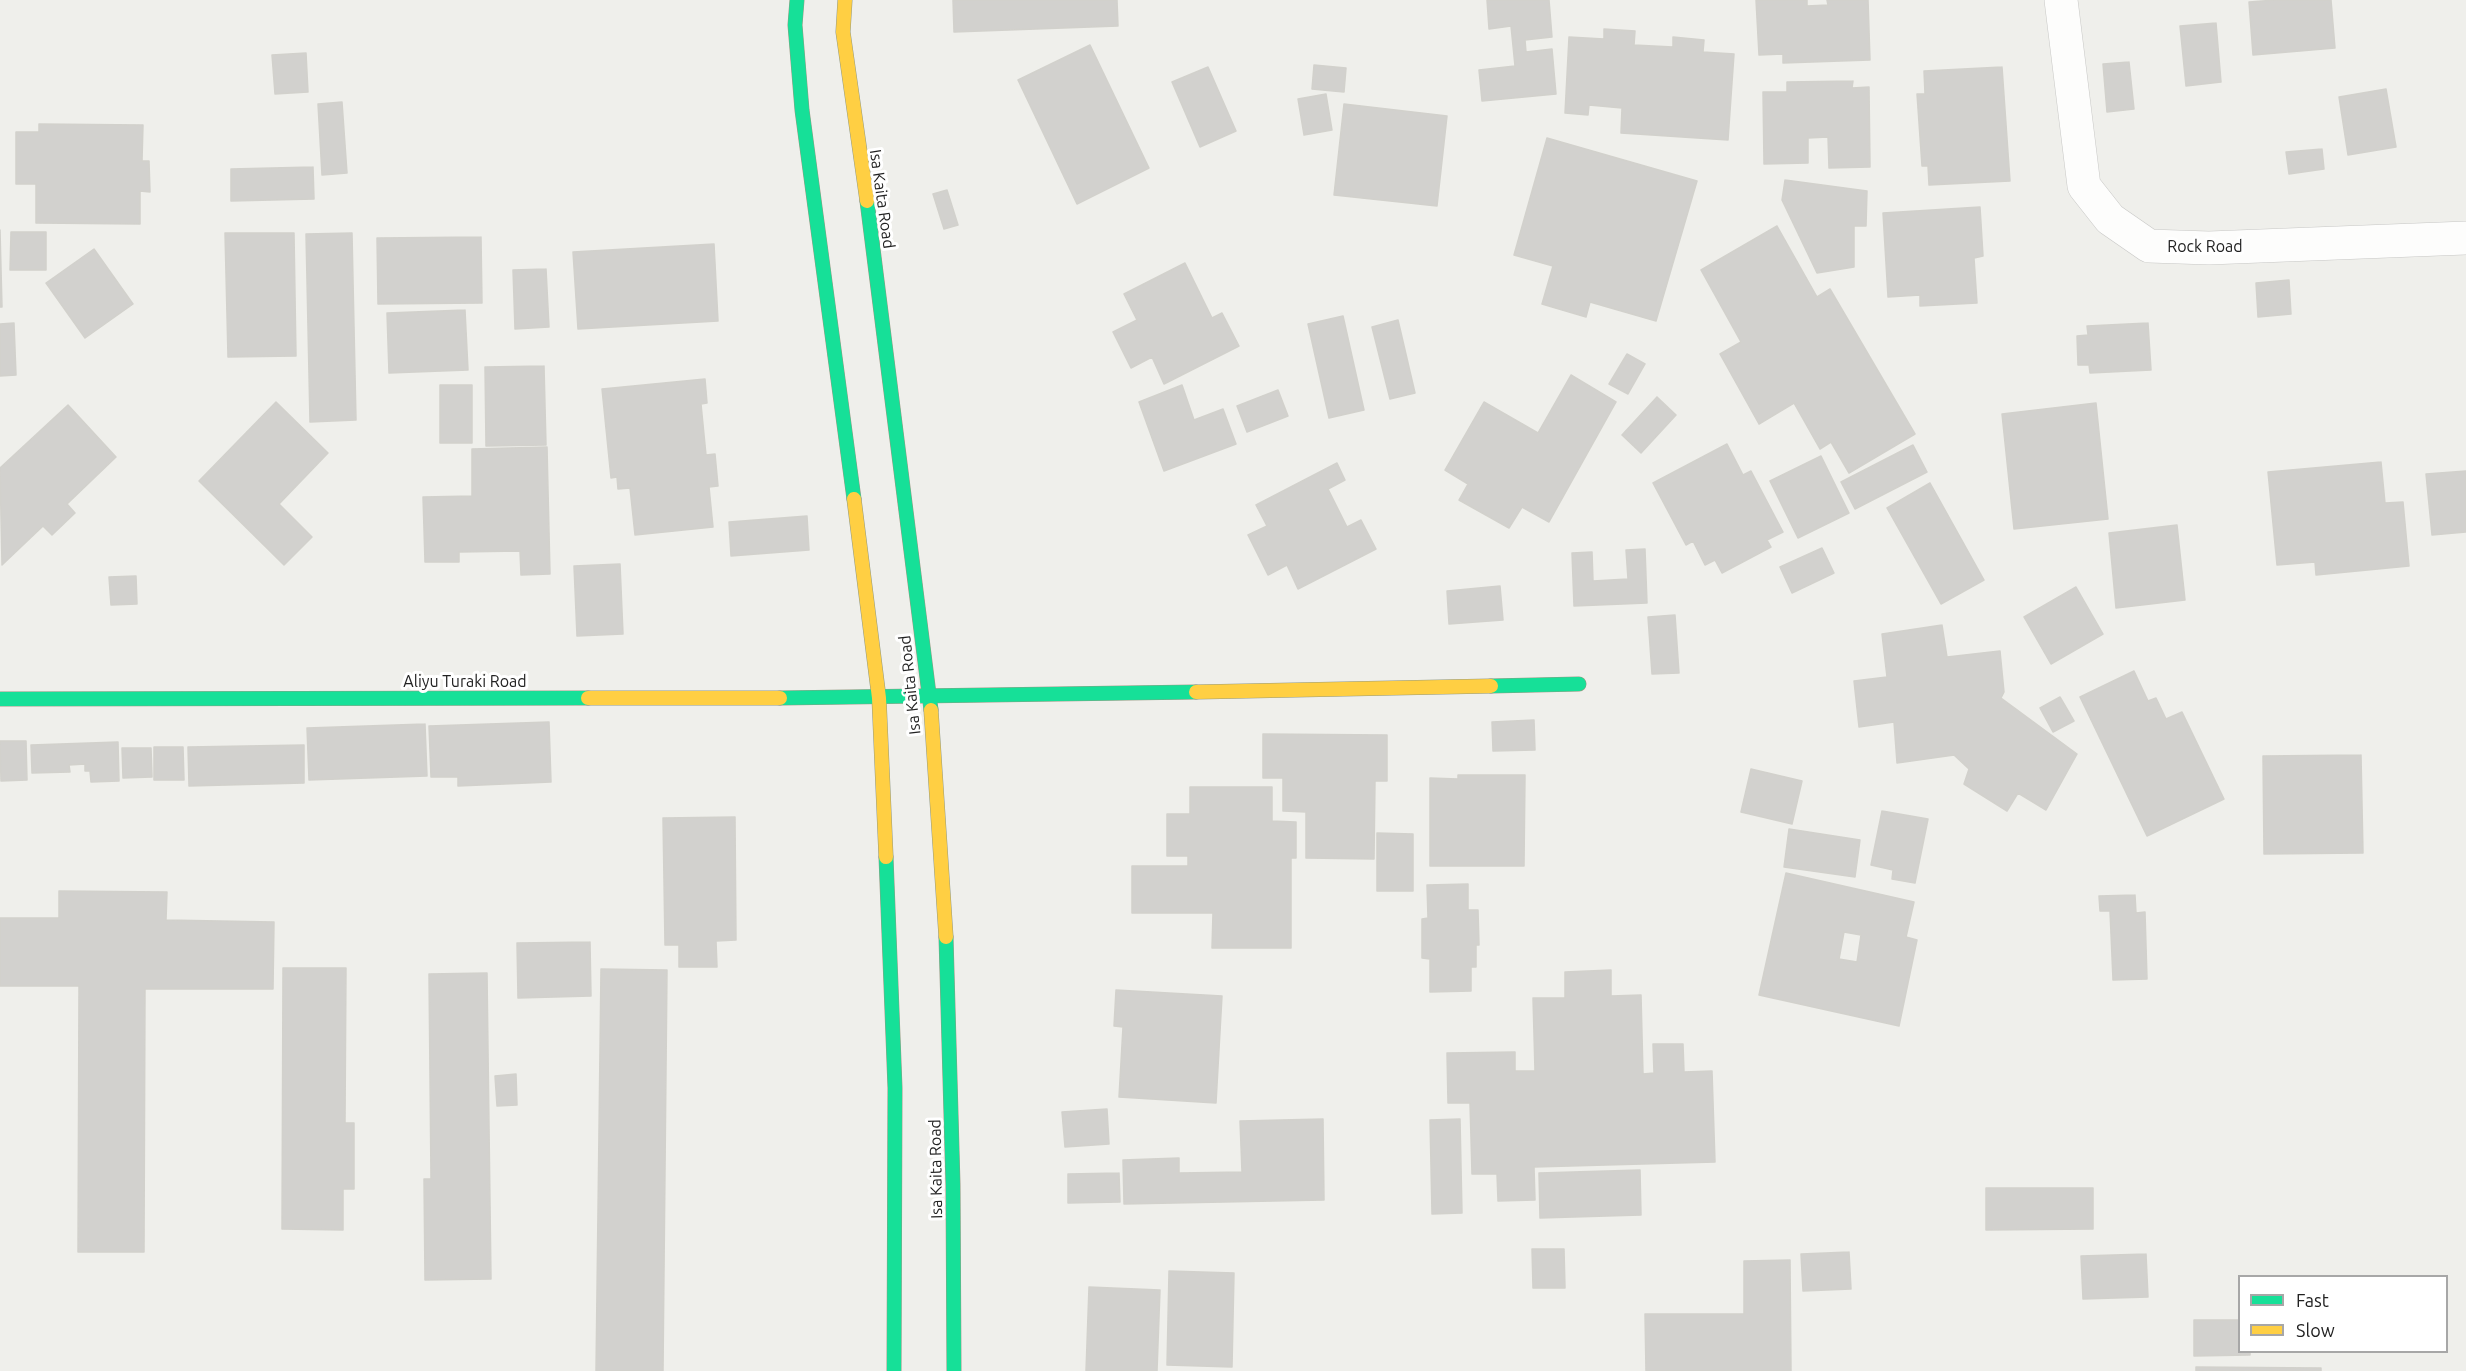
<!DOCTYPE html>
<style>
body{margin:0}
#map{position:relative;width:2466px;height:1371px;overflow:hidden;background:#efefeb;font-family:Ubuntu,sans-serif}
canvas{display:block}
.legend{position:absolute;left:2238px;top:1275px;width:210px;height:78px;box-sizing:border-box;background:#fff;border:2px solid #a7a7a7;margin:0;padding:8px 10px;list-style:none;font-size:18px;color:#222}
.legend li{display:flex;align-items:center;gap:12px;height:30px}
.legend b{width:30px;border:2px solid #a7a7a7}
</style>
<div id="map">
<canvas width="2466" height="1371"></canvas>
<ul class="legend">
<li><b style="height:8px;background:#16e098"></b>Fast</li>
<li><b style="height:8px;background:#ffcf43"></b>Slow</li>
</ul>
</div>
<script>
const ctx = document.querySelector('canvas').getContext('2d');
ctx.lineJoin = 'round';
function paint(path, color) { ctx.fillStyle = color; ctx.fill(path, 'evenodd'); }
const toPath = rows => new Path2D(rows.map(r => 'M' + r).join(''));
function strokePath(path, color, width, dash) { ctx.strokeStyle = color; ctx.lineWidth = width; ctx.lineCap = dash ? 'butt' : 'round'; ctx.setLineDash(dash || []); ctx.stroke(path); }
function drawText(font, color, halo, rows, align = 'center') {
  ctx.font = font + ' Ubuntu,sans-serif'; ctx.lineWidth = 6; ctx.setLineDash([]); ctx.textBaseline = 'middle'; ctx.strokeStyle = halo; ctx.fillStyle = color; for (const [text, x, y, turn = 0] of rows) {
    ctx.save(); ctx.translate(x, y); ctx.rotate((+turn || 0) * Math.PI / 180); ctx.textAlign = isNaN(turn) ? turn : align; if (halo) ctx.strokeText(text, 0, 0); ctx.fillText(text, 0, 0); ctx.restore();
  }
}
const building = toPath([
 [953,0,1117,0,1118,26,954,32,953,0],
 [1487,0,1549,0,1552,37,1525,40,1526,52,1552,49,1556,94,1482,101,1479,70,1515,66,1511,26,1489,29,1487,0],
 [1756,0,1807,0,1807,6,1828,5,1827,0,1868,0,1870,60,1783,63,1783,54,1759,55,1756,0],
 [2275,0,2331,0,2335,48,2253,55,2249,2,2275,0],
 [2216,23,2221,82,2186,86,2180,26,2216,23],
 [1604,29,1635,31,1634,45,1673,47,1673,37,1704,40,1703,52,1734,54,1728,140,1621,133,1622,108,1589,105,1588,115,1565,113,1569,37,1604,39,1604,29],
 [1090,45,1149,168,1077,204,1018,80,1090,45],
 [306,53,308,92,275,94,272,55,306,53],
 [2129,62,2134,109,2107,112,2103,64,2129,62],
 [1314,65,1346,68,1344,92,1312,89,1314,65],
 [1208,67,1236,131,1200,147,1172,82,1208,67],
 [2002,67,2010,181,1929,185,1928,166,1922,166,1917,94,1925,94,1924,71,2002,67],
 [1853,81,1852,88,1869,87,1870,167,1829,168,1828,137,1808,138,1808,163,1764,164,1763,92,1787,92,1787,82,1853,81],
 [2386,89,2396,147,2348,155,2339,97,2386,89],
 [1326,94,1332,130,1304,135,1298,99,1326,94],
 [342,102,347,173,322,175,318,104,342,102],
 [1344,104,1447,116,1437,206,1334,195,1344,104],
 [39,124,143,125,142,161,149,161,150,192,140,191,140,224,36,223,36,184,16,184,16,132,39,132,39,124],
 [1547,138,1697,181,1656,321,1590,302,1586,317,1542,304,1553,266,1514,255,1547,138],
 [2322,149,2324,169,2289,174,2286,152,2322,149],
 [313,167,314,199,231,201,231,169,313,167],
 [1785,180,1867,191,1866,226,1854,226,1854,267,1817,273,1782,200,1785,180],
 [947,190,958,225,944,229,933,194,947,190],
 [1980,207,1983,256,1974,258,1977,303,1920,306,1920,295,1888,297,1883,213,1980,207],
 [1777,226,1817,297,1830,289,1915,434,1849,473,1831,442,1820,449,1794,403,1759,424,1720,354,1741,342,1701,270,1777,226],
 [0,230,2,307,0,307,0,230],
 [11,232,46,232,46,270,10,270,11,232],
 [225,233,294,233,296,356,228,357,225,233],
 [352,233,356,420,310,422,306,234,352,233],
 [481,237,482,303,378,304,377,238,481,237],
 [714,244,718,321,578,329,573,252,714,244],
 [94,249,133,304,85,338,46,283,94,249],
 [1185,263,1212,318,1222,313,1239,346,1164,384,1152,357,1131,368,1113,332,1137,320,1124,294,1185,263],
 [546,269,549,327,515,329,513,270,546,269],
 [2289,280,2291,314,2258,317,2256,283,2289,280],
 [465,310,468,370,389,373,387,313,465,310],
 [1343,316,1364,410,1329,418,1308,324,1343,316],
 [1398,320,1415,393,1390,399,1372,327,1398,320],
 [14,323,16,375,0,376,0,324,14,323],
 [2148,323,2151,370,2090,373,2089,365,2078,365,2077,336,2088,335,2087,326,2148,323],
 [1627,354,1645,364,1628,394,1609,384,1627,354],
 [544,366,546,445,486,446,485,367,544,366],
 [1571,375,1616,402,1549,522,1522,507,1509,528,1459,500,1468,484,1445,470,1484,402,1538,433,1571,375],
 [705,379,707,403,701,404,706,455,715,454,718,486,709,487,713,527,635,535,630,488,618,489,617,477,611,478,602,389,705,379],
 [440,385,472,385,472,443,440,443,440,385],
 [1182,385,1194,420,1223,409,1236,444,1164,471,1139,402,1182,385],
 [1278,390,1288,416,1247,432,1237,406,1278,390],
 [1657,397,1676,415,1641,453,1622,435,1657,397],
 [276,402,328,453,279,504,312,537,284,565,199,481,276,402],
 [2096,403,2108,519,2014,529,2002,414,2096,403],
 [68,405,116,457,67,504,75,513,52,535,43,526,2,565,0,468,68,405],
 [1727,444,1743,475,1751,471,1783,532,1767,540,1771,547,1722,573,1715,560,1705,565,1693,541,1686,545,1653,483,1727,444],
 [1913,445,1927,472,1855,509,1841,482,1913,445],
 [547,447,550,574,521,575,520,551,459,552,459,562,425,562,423,497,472,496,472,449,547,447],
 [1821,456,1849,513,1798,538,1770,481,1821,456],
 [2381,462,2385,503,2403,502,2409,566,2316,575,2315,562,2277,565,2268,472,2381,462],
 [1337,463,1345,480,1328,489,1347,527,1361,520,1376,549,1298,589,1287,565,1268,575,1248,535,1267,526,1256,505,1337,463],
 [2466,471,2466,532,2432,535,2426,474,2466,471],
 [1930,483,1984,580,1941,604,1887,508,1930,483],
 [807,516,809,550,731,556,729,522,807,516],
 [2177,525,2185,600,2116,608,2109,533,2177,525],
 [1822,548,1834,573,1792,593,1780,567,1822,548],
 [1645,549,1647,603,1574,606,1572,553,1592,552,1593,581,1628,579,1626,550,1645,549],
 [620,564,623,634,577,636,574,566,620,564],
 [136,576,137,604,111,605,109,577,136,576],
 [1500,586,1503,620,1449,624,1447,591,1500,586],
 [2076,587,2103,634,2051,664,2024,617,2076,587],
 [1675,615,1679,673,1652,674,1648,617,1675,615],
 [1942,625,1947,657,2000,651,2004,692,2001,698,2077,754,2046,810,2018,793,2007,811,1964,784,1969,769,1954,755,1897,763,1894,722,1859,727,1854,681,1887,677,1882,634,1942,625],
 [2134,671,2148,701,2156,698,2166,719,2182,712,2224,799,2147,836,2080,697,2134,671],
 [2060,697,2074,721,2053,732,2040,708,2060,697],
 [1534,720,1535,750,1493,751,1492,722,1534,720],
 [549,722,551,782,458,786,458,777,431,777,429,726,549,722],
 [425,724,427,776,309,780,307,728,425,724],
 [1263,734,1387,735,1387,781,1375,781,1374,859,1306,858,1306,812,1283,811,1283,778,1263,778,1263,734],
 [0,741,26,741,27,780,1,781,0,741],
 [118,742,119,781,91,782,90,771,85,771,85,764,69,765,70,772,32,773,31,745,118,742],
 [304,745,304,783,189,786,188,747,304,745],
 [154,747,183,747,184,780,154,780,154,747],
 [122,748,151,748,152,777,123,778,122,748],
 [2361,755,2363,853,2264,854,2263,756,2361,755],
 [1751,769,1802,781,1792,824,1741,812,1751,769],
 [1458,775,1525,775,1524,866,1430,866,1430,778,1458,779,1458,775],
 [1190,787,1272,787,1272,821,1296,822,1296,858,1291,858,1291,948,1212,948,1213,913,1132,913,1132,866,1188,866,1188,856,1167,856,1167,814,1190,814,1190,787],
 [1882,811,1928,819,1915,883,1892,879,1893,870,1871,865,1882,811],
 [735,817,736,940,716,941,717,967,679,967,679,945,665,945,663,818,735,817],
 [1789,829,1860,840,1855,877,1784,867,1789,829],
 [1377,833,1413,834,1413,891,1377,891,1377,833],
 [1786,873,1914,902,1906,937,1917,940,1899,1026,1759,995,1786,873],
 [1844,932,1861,935,1857,962,1839,959,1844,932],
 [1468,884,1468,910,1478,910,1479,945,1476,945,1476,967,1471,967,1471,991,1430,992,1430,959,1422,958,1422,919,1428,918,1427,885,1468,884],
 [59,891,167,892,166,920,274,922,273,989,145,989,144,1252,78,1252,79,986,0,986,0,918,59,918,59,891],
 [2135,895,2136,913,2145,912,2147,979,2113,980,2110,911,2100,911,2099,896,2135,895],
 [590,942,591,996,518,998,517,943,590,942],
 [283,968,346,968,345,1123,354,1123,354,1189,343,1189,343,1230,282,1229,283,968],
 [601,969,667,970,663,1371,596,1371,601,969],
 [1611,970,1611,996,1641,995,1643,1074,1654,1073,1653,1044,1683,1044,1684,1072,1712,1071,1715,1162,1534,1167,1535,1200,1498,1201,1497,1174,1472,1174,1470,1103,1448,1103,1447,1053,1515,1052,1515,1071,1535,1071,1533,998,1565,998,1565,972,1611,970],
 [487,973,491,1279,425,1280,424,1179,431,1179,429,974,487,973],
 [1116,990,1222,996,1216,1103,1119,1097,1123,1027,1114,1026,1116,990],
 [516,1074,517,1105,497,1106,495,1076,516,1074],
 [1107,1109,1109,1144,1065,1147,1062,1112,1107,1109],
 [1323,1119,1324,1200,1124,1204,1123,1160,1179,1158,1179,1173,1242,1172,1240,1121,1323,1119],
 [1460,1119,1462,1213,1432,1214,1430,1120,1460,1119],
 [1640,1170,1641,1215,1540,1218,1539,1173,1640,1170],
 [1119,1173,1120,1202,1068,1203,1068,1174,1119,1173],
 [1986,1188,2093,1188,2093,1229,1986,1230,1986,1188],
 [1532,1249,1564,1249,1565,1288,1533,1288,1532,1249],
 [1849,1252,1851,1289,1803,1291,1801,1254,1849,1252],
 [2146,1254,2148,1297,2083,1299,2081,1256,2146,1254],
 [1790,1260,1791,1371,1646,1371,1645,1314,1744,1314,1744,1261,1790,1260],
 [1169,1271,1234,1273,1232,1367,1167,1365,1169,1271],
 [1089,1287,1160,1290,1157,1371,1086,1371,1089,1287],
 [2194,1320,2240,1320,2240,1352,2250,1352,2250,1355,2194,1356,2194,1320],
 [2196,1367,2321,1368,2321,1371,2196,1371,2196,1367]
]);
const street = toPath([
 [2061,0,2084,186,2110,219,2149,246,2209,248,2466,238]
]);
const fast = toPath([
 [797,0,795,25,802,110,854,499],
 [867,201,931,710],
 [1491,686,1579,684],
 [780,698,1196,692],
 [0,699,588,698],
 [886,857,895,1088,894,1371],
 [946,937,953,1185,954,1371]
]);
const slow = toPath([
 [845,0,843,32,867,201],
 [854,499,879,698,886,857],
 [1196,692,1491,686],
 [588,698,780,698],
 [931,710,946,937]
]);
const streetNames = [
 ["Isa Kaita Road",882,199,82],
 ["Rock Road",2205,247],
 ["Aliyu Turaki Road",465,682],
 ["Isa Kaita Road",910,685,-96],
 ["Isa Kaita Road",936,1169,-91]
];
paint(building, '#d2d1ce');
strokePath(building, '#d2d1cc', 1.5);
strokePath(street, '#c7c7c5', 34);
strokePath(fast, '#939a82', 15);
strokePath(slow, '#939a82', 15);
strokePath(street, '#fdfdfc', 33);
strokePath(fast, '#16e098', 14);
strokePath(slow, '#ffcf43', 14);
drawText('16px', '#222', '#fff', streetNames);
</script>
